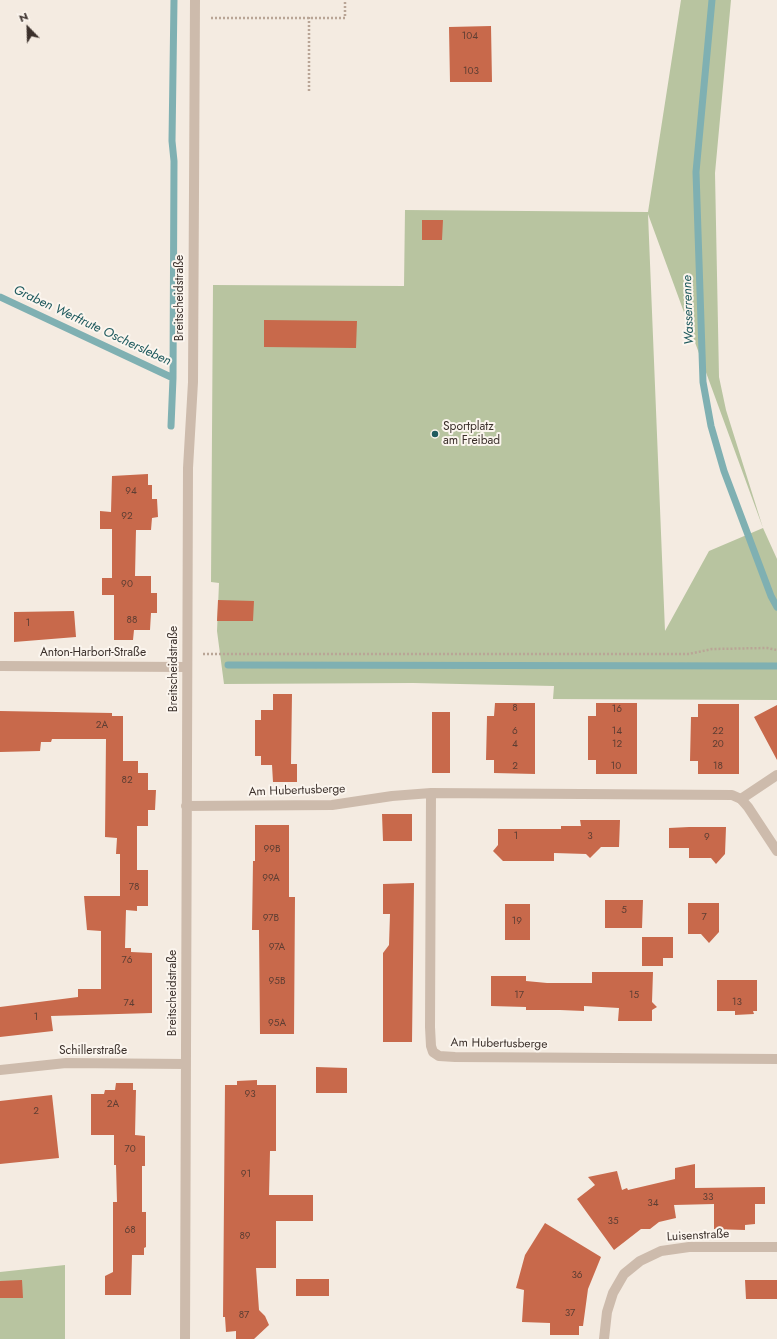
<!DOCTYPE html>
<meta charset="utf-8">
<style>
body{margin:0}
#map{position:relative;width:777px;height:1339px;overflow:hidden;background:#f4ebe1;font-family:Jost,sans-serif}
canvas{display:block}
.north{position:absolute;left:8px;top:8px;width:40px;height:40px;-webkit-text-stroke:3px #fbf5ee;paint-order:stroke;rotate:337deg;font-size:11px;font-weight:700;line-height:16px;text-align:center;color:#3b302b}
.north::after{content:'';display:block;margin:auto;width:14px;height:18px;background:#3b302b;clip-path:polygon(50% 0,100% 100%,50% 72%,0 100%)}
</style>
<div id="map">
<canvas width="777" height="1339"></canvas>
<div class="north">N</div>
</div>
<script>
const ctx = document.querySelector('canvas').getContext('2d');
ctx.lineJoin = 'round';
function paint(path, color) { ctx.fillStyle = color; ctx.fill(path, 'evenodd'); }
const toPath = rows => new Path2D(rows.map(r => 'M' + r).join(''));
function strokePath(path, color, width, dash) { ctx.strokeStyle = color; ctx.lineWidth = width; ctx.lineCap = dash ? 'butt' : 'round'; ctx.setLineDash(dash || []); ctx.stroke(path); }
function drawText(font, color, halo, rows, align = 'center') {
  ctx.font = font + ' Jost,sans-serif'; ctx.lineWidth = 4; ctx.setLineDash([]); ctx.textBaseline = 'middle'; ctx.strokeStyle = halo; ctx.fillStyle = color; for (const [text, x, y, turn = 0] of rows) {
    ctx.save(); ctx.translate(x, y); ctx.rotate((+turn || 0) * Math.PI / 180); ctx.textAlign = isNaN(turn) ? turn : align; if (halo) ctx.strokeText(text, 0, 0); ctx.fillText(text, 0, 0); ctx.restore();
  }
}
const green = toPath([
 [681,0,731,0,715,173,719,377,726,410,763,528,777,559,777,700,553,699,554,686,413,683,224,684,217,631,219,583,211,582,213,285,404,286,405,210,648,212],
 [648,214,763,528,709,551,665,631],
 [65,1265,65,1339,0,1339,0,1272]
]);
const stream = toPath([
 [712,0,696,172,703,382,711,426,724,471,771,596,777,607],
 [0,297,173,378,171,426],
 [173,378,174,161,172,141,174,0],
 [228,665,777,666]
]);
const building = toPath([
 [491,26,492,82,450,82,449,27],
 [422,220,443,220,442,240,422,240],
 [264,320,357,321,356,348,264,347],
 [148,474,148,485,152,485,152,499,157,499,158,517,152,518,151,530,136,530,135,576,151,576,151,593,157,593,157,613,151,613,150,630,134,630,133,640,114,640,114,595,102,595,102,578,112,578,112,529,100,529,100,511,111,512,112,476],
 [218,600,254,601,253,621,217,621],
 [74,611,76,637,14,642,14,612],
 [273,694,292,694,291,764,297,764,297,782,273,782,272,765,261,765,261,756,255,756,255,720,261,720,261,710,273,710],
 [495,703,535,703,535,774,494,773,494,760,486,760,487,716,494,716],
 [596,703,637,703,637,774,596,774,596,760,588,760,588,716,596,716],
 [698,704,739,704,739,774,698,774,698,761,690,761,691,717,698,717],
 [777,705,777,760,754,717],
 [0,711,112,713,112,716,123,716,123,761,138,761,138,773,148,773,148,790,156,790,155,810,148,810,148,826,137,826,137,870,148,870,148,906,137,906,137,911,126,910,125,948,131,948,131,952,152,953,152,1013,51,1016,53,1031,0,1037,0,1007,78,997,78,989,101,989,101,931,87,930,84,896,120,896,120,854,116,854,117,838,105,837,106,739,52,739,51,742,41,742,40,751,0,752],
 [432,712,450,712,450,773,432,773],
 [382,814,412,814,412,841,383,841],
 [580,820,620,820,619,847,601,847,590,858,586,854,554,853,554,861,503,861,493,851,498,845,498,829,561,829,561,826,581,826],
 [255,825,289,825,289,897,295,897,294,1034,260,1034,259,930,252,930,253,861,255,861],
 [689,827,726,827,725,854,716,864,711,858,689,858,689,848,669,848,669,828],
 [414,883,412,1042,383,1042,383,953,389,945,390,914,383,914,383,884],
 [605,900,643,900,642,928,605,928],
 [688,903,719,903,719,932,709,943,701,934,688,934],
 [505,904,530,904,530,940,505,940],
 [642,937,673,937,673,958,663,958,663,966,642,966],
 [592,972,653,972,652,1002,657,1007,652,1010,652,1021,618,1021,619,1008,584,1006,584,1011,560,1010,526,1010,526,1007,491,1006,491,976,526,976,526,981,547,983,592,983],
 [717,980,757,980,757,1011,753,1011,754,1014,735,1015,735,1011,717,1011],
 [316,1067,347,1068,347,1093,316,1093],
 [257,1080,257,1085,276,1085,276,1151,270,1151,269,1195,313,1195,313,1221,276,1221,276,1268,256,1268,259,1310,265,1316,269,1325,254,1339,236,1339,236,1331,226,1332,225,1317,223,1317,225,1085,237,1085,237,1081],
 [116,1083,133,1083,133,1090,136,1090,135,1135,145,1136,145,1166,142,1166,142,1212,146,1212,146,1247,144,1248,144,1255,132,1255,131,1295,105,1295,105,1276,113,1272,113,1202,117,1202,116,1165,114,1165,114,1135,91,1135,91,1094,104,1094,105,1090,115,1090],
 [52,1095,59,1158,0,1164,0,1101],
 [695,1164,695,1188,765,1187,765,1204,755,1204,755,1224,745,1225,745,1230,714,1229,714,1204,674,1205,676,1218,659,1222,650,1229,641,1229,614,1250,577,1199,595,1185,588,1177,617,1171,622,1190,627,1188,628,1190,675,1179,675,1168],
 [545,1223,601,1257,588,1289,583,1326,579,1326,579,1335,550,1335,550,1323,522,1322,524,1290,516,1288,525,1255],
 [296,1279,329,1279,329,1296,296,1296],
 [22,1280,23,1298,0,1298,0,1281],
 [745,1280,777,1280,777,1299,746,1299]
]);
const path = toPath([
 [211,18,345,18,345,0],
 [309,91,309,17],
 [203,654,689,654,712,649,767,648,777,650]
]);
const lane = toPath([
 [741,799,777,775]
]);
const street = toPath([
 [0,666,187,667],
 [431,793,430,1027,431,1046,433,1052,439,1056,455,1057,777,1059],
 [186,806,332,805,392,796,431,793,732,795,741,799,748,807,777,851],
 [0,1070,66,1063,186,1064],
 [185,1339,188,468,193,382,195,0],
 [604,1339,607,1312,613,1293,624,1274,640,1261,661,1251,689,1247,777,1247]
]);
const markers = [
 [435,434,4,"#1f5a5e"]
];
const numberNames = [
 ["104",470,37],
 ["103",471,72],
 ["94",131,492],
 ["92",127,517],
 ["90",127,585],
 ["88",132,621],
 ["1",28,624],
 ["8",515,709],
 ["16",617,710],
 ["2A",102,726],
 ["6",515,732],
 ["14",617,732],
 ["22",718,732],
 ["4",515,745],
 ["12",617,745],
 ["20",718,745],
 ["2",515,767],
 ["10",616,767],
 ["18",718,767],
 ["82",127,781],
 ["1",516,837],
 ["3",590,837],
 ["9",707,838],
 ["99B",272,850],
 ["99A",271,879],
 ["78",134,888],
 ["5",624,911],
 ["7",704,918],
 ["97B",271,919],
 ["19",517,922],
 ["97A",277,948],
 ["76",127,961],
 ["95B",277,982],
 ["17",519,996],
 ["15",634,996],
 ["13",737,1003],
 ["74",129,1004],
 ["1",36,1018],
 ["95A",277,1024],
 ["93",250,1095],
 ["2A",113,1105],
 ["2",36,1112],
 ["70",130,1150],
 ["91",246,1175],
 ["33",708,1198],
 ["34",653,1204],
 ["35",613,1222],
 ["68",130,1231],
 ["89",245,1237],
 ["36",577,1276],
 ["37",570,1314],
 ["87",244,1316]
];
const streetNames = [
 ["Breitscheidstraße",180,298,-90],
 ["Anton-Harbort-Straße",93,653],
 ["Breitscheidstraße",174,669,-90],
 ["Am Hubertusberge",297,791,-2],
 ["Breitscheidstraße",173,993,-90],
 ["Am Hubertusberge",499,1044,1],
 ["Schillerstraße",93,1051],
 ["Luisenstraße",698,1236,-3]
];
const poiNames = [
 ["Sportplatz",443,427],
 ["am Freibad",443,441]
];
const waterNames = [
 ["Wasserrenne",689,310,-92],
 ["Graben Werftrute Oschersleben",92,326,25]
];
paint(green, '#b8c4a0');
strokePath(stream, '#7fb0b2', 7);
paint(building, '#c8694b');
strokePath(path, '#b9a596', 2.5, [2, 2]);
strokePath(lane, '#cdbbac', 10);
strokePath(street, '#cdbbac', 10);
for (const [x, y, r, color] of markers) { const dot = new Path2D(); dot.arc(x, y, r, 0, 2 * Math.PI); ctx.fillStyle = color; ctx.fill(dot); strokePath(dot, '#fbf5ee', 1.5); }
drawText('10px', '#5e3e33', null, numberNames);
drawText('12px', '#3b302b', '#fbf5ee', streetNames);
drawText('12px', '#3b302b', '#fbf5ee', poiNames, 'left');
drawText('italic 13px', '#1f5a5e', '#fbf5ee', waterNames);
</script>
